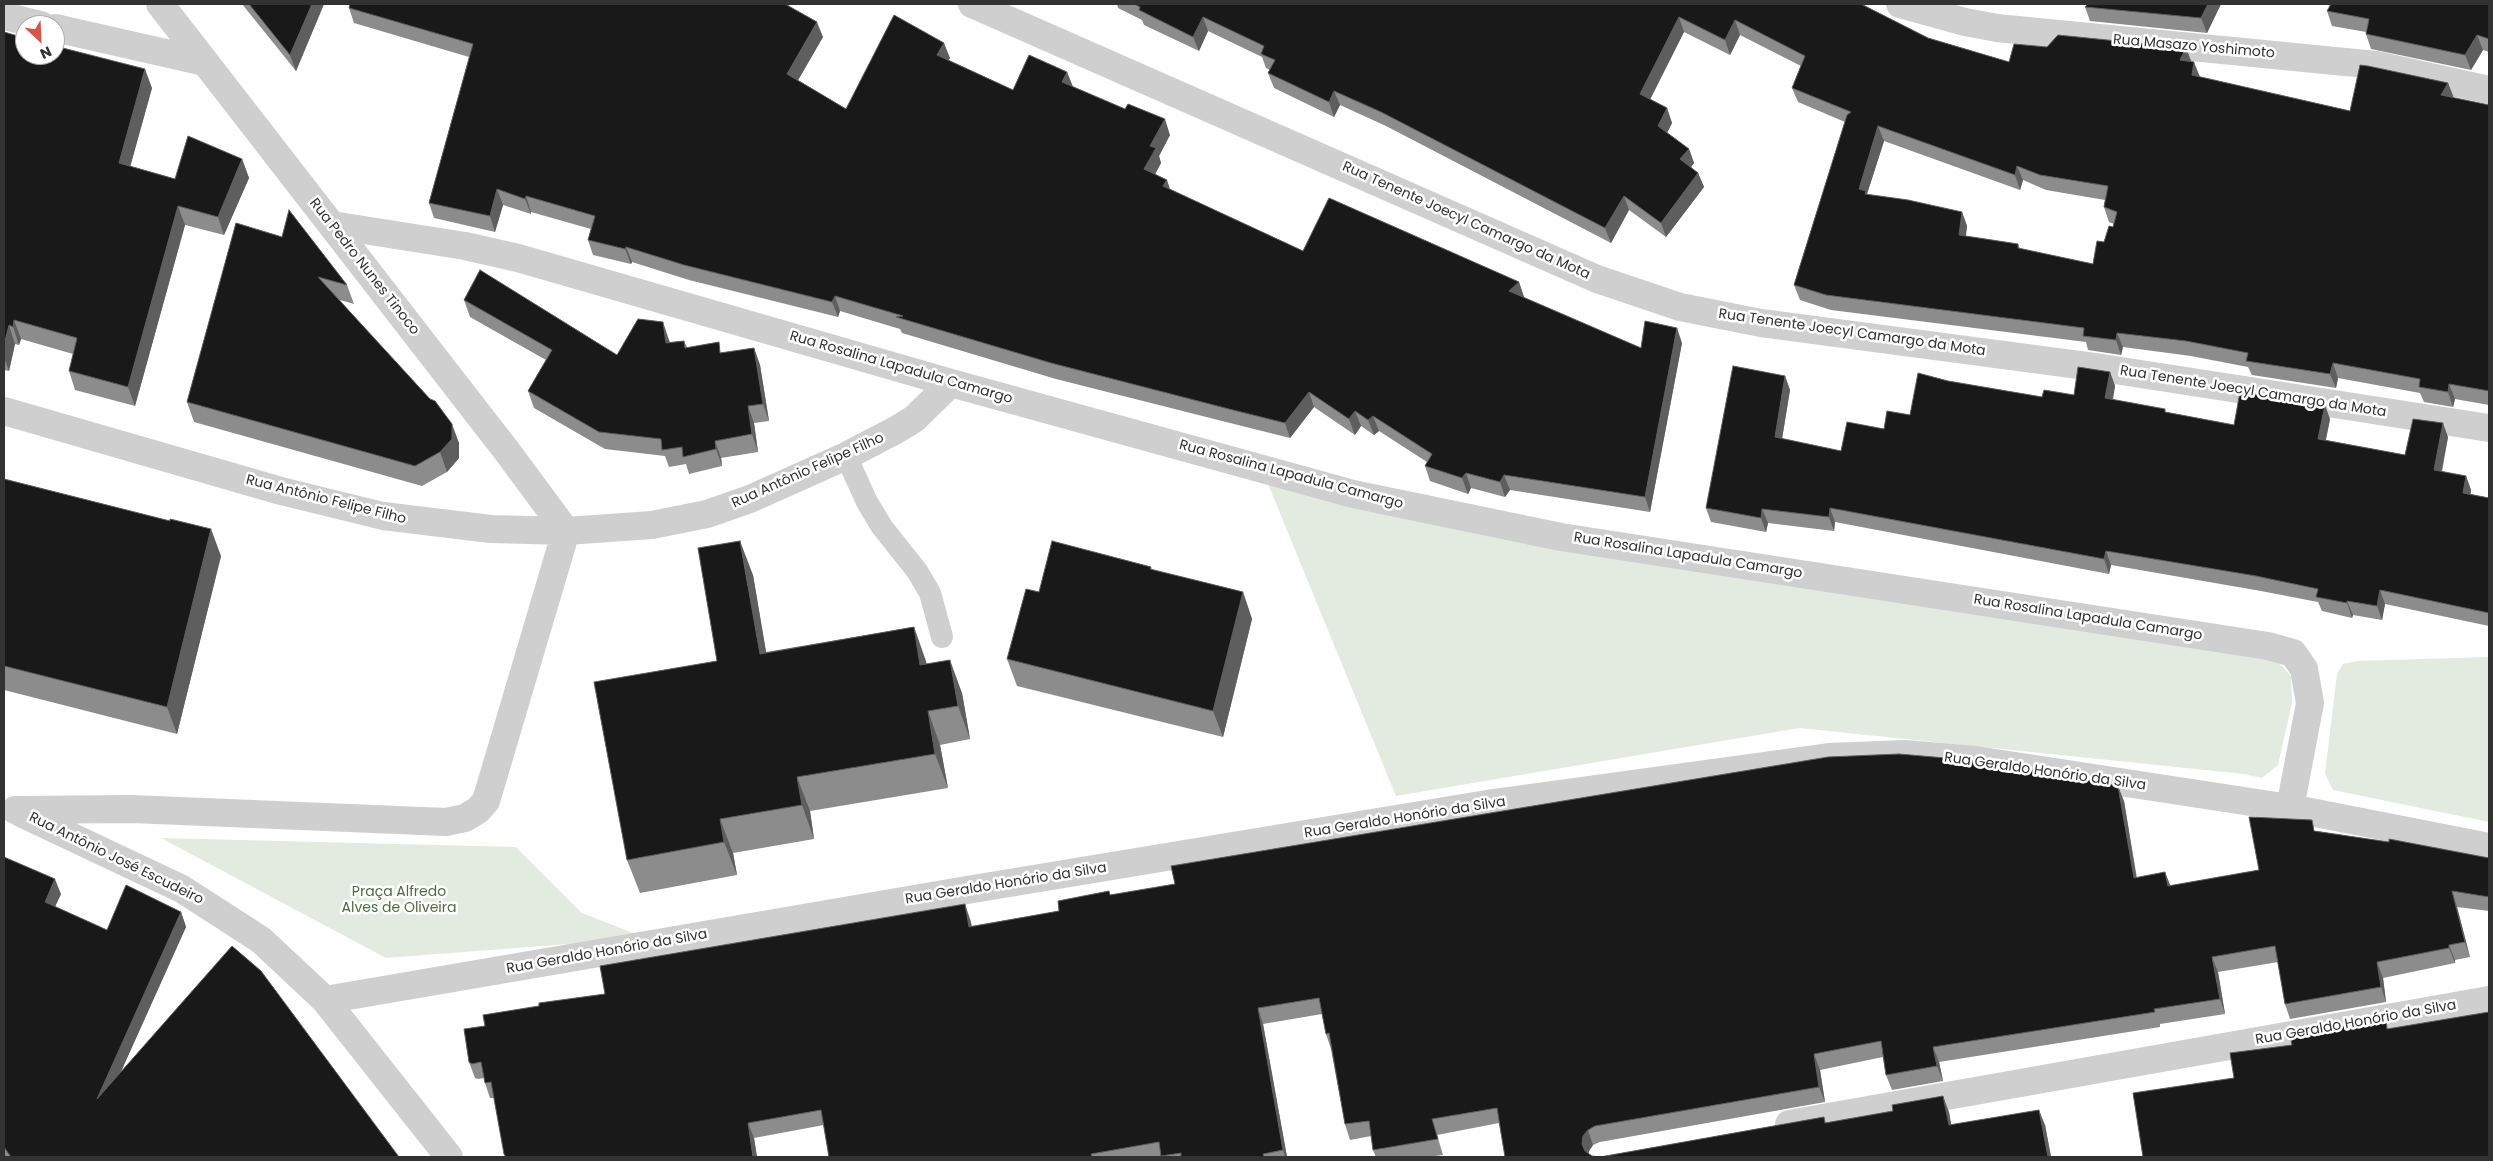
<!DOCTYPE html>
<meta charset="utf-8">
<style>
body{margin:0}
#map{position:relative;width:2493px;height:1161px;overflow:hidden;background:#fff;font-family:Poppins,sans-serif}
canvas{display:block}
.frame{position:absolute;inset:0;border:5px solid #323232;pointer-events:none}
.north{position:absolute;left:15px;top:15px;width:50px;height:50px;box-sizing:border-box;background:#fff;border:1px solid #adadad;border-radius:50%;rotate:155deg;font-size:14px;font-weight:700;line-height:20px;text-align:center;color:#323232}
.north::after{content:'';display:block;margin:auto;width:18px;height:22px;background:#d65548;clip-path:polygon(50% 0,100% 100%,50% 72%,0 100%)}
</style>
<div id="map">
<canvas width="2493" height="1161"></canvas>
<div class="frame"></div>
<div class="north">N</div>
</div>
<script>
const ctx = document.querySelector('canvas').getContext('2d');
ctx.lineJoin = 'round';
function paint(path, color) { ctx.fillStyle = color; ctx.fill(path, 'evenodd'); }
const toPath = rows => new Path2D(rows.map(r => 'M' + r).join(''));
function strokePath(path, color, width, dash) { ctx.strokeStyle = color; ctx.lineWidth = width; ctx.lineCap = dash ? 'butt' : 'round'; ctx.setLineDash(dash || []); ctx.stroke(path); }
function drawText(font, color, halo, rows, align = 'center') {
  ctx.font = font + ' Poppins,sans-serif'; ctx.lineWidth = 5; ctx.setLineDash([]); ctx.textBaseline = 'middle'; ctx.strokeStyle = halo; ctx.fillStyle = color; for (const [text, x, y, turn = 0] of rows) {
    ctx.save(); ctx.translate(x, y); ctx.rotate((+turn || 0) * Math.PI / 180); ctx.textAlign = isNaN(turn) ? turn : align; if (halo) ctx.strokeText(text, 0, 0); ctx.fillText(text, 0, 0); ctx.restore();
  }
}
const green = toPath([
 [1268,484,2277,661,2291,676,2292,703,2278,765,2262,778,2244,774,1799,728,1396,796],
 [2489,657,2489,822,2333,790,2325,774,2337,674,2343,664,2356,661],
 [161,838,516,847,582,913,646,938,386,958]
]);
const service = toPath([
 [846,456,867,502,882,527,917,571,930,593,942,637]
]);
const minor = toPath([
 [972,4,1597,279,1680,307,1761,323,2102,368,2489,428],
 [1900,4,1965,22,1997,28,2376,65,2489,90],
 [4,16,41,25],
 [55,28,205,62],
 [332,225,465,246,518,258,951,383,1353,494,1561,537,2268,646,2293,653,2304,669,2310,703,2290,808],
 [4,411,281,491,383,516,491,529,566,531,652,525,707,514,750,499,846,456,896,430,914,419,951,383],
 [15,810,132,809,446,822,465,818,478,810,486,801,566,531,506,450,160,4],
 [21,813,182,889,261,940,325,1000,449,1157],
 [325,1000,967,890,1493,803,1829,757,1905,754,1976,760,2290,808,2489,847],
 [1789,1124,2489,1000]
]);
const wall = toPath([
 [242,4,324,4,296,71],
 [789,4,789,6,823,37,798,80,846,109,950,58,948,60,1013,90,1067,72,1073,87,1170,135,1159,156,1161,163,1155,174,1170,190,1303,251,1519,282,1524,297,1523,298,1641,348,1682,343,1650,512,1510,490,1505,497,1471,488,1468,494,1430,481,1425,466,1427,462,1379,431,1374,435,1361,426,1355,435,1314,407,1290,438,1234,424,1056,379,902,333,900,329,840,311,838,317,689,280,632,262,631,264,593,255,588,240,591,229,531,212,531,214,503,205,495,232,434,218,429,203,469,57,354,23,349,8],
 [1117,4,1861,4,1928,38,2009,62,2191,62,2200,77,2350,111,2448,83,2453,98,2489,105,2489,405,2455,399,2453,407,2424,402,2420,393,2338,378,2336,388,2252,375,2248,367,2191,356,2123,347,2121,355,2088,350,2086,342,1831,310,1800,300,1794,285,1845,122,1798,102,1792,88,1801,66,1740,35,1730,55,1684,32,1650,100,1667,108,1672,123,1667,133,1689,149,1694,163,1691,167,1698,173,1704,187,1666,237,1629,210,1611,243,1386,126,1340,105,1334,117,1274,88,1268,73,1270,70,1266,68,1262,57,1208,31,1199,51,1144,25,1142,20,1118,8],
 [1884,141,2020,190,2023,180,2046,190,2105,200,2104,207,2109,222,2114,224,2113,227,2104,242,2093,264,2020,249,2018,244,1966,236,1967,226,1962,212,1867,195,1867,194],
 [2221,4,2207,33,2090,21,2085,7],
 [2489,4,2489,52,2483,50,2471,70,2371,49,2366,34,2366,32,2332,26,2327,11],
 [4,32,152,88,130,166,175,179,242,159,249,178,224,235,185,225,135,406,75,390,69,371,73,354,21,339,19,345,15,344,9,371,4,370],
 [236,223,347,285,354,304,340,300,459,443,459,458,447,472,422,486,194,422,187,402],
 [464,300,617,355,669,340,670,342,684,341,687,347,723,353,754,348,760,365,769,421,754,423,758,452,721,458,722,466,689,474,686,464,669,467,665,456,605,449,534,408,528,391,546,360,470,317],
 [2110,372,2115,386,2113,400,2166,412,2234,425,2330,419,2326,440,2405,455,2448,437,2442,472,2466,476,2471,490,2471,494,2489,498,2489,626,2385,604,2382,620,2353,615,2352,618,2322,611,2318,602,2261,591,2111,565,2109,574,1835,522,1834,531,1768,523,1766,532,1711,522,1706,508,1785,376,1790,390,1782,439,1841,451,1910,415,1948,381,2042,397,2074,395],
 [4,479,170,521,221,556,177,734,4,690],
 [1151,567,1152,570,1243,592,1252,619,1223,737,1017,686,1007,659,1039,592],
 [753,575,766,652,914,627,926,664,962,693,970,739,940,745,948,788,810,811,814,839,733,853,737,875,640,893,627,860,717,661],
 [2124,801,2137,878,2170,886,2259,870,2316,831,2489,858,2489,911,2457,907,2470,957,2455,960,2455,963,2383,978,2386,1002,2290,1019,2285,1004,2278,962,2218,972,2225,1014,2160,1024,2160,1027,1939,1062,1943,1081,1892,1090,1886,1075,1883,1057,1820,1070,1825,1102,1600,1142,1593,1145,1589,1151,1588,1154,1592,1156,1600,1157,1824,1117,1826,1123,1949,1112,1951,1125,2045,1125,2051,1157,1505,1157,1499,1123,1437,1135,1443,1155,1427,1157,1376,1157,1373,1150,1371,1136,1350,1140,1345,1124,1331,1049,1326,1034,1322,1014,1263,1024,1287,1157,829,1157,824,1125,754,1138,757,1157,505,1157,494,1098,490,1098,485,1083,484,1078,478,1079,475,1078,469,1062,485,1026,539,1006,605,994,970,919,972,926,1059,911,1110,895],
 [4,857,61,894,55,907,107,930,181,912,186,927,121,1071,399,1157,5,1157,4,1155]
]);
const shadedWall = toPath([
 [312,4,324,4,296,71,290,55],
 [2208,4,2221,4,2207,33,2201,18],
 [1203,17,1208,31,1199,51,1193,37],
 [1679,17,1684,32,1645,109,1640,94],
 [1735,20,1740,35,1730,55,1725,40],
 [817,22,823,37,793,89,787,74],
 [2477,35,2483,50,2471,70,2465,55],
 [944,43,950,58,942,70,937,55],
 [2186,48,2192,63,2180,60],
 [2194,62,2200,77,2192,75],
 [145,69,152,88,126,182,119,163],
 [1067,72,1073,87,1062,82],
 [2448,83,2454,98,2441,95],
 [1334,91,1340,105,1334,117,1329,102],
 [1667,108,1672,123,1663,141,1658,126],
 [1165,119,1170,135,1159,156,1161,163,1150,184,1144,169,1150,146],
 [1878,126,1884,141,1867,194,1871,206,1859,189],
 [1689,149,1694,163,1686,174,1680,159],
 [242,159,249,178,224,235,218,217],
 [2017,166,2023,180,2020,190,2015,175],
 [1698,173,1704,187,1666,237,1661,223],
 [1167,180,1172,195,1163,186],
 [497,189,503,205,495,232,490,216],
 [526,196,531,212,531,214,525,199],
 [1624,196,1629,210,1611,243,1605,228],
 [178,206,185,225,135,406,128,387],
 [1962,212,1967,226,1964,250,1959,235],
 [626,247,632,262,631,264,625,249],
 [1519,282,1524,297,1514,307,1509,291],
 [835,296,840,311,838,317,832,302],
 [14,320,21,339,19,345,13,327],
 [663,322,669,340,672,360,666,343],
 [9,325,15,344,9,371,4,358,4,345],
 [1677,328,1682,343,1650,512,1645,497],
 [2117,333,2123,347,2121,355,2116,340],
 [754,348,760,365,769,421,763,404],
 [2333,363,2338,378,2336,388,2330,374],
 [2110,372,2115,386,2110,413,2105,398],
 [1785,376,1790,390,1780,451,1775,437],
 [2449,384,2455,399,2453,407,2448,392],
 [1309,392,1314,407,1290,438,1285,423],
 [2325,405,2330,419,2323,453,2318,439],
 [748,406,754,423,758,452,752,434],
 [1355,411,1361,426,1355,435,1349,419],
 [1373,416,1379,431,1374,435,1368,420],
 [2443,423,2448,437,2439,484,2434,470],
 [452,424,459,443,459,458,447,472,440,452],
 [715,441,721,458,722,466,716,449],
 [1466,473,1471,488,1468,494,1462,478],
 [1504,475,1510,490,1505,497,1500,482],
 [2466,476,2471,490,2468,507,2463,493],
 [1830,508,1835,522,1834,531,1829,517],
 [1762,509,1768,523,1766,532,1761,518],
 [211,529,221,556,177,734,167,707],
 [740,541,753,575,772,687,760,654],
 [2106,551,2111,565,2109,574,2104,559],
 [2380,590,2385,604,2382,620,2377,606],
 [1243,592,1252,619,1223,737,1213,711],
 [2347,601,2353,615,2352,618,2347,603],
 [914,627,926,661,933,699,920,665],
 [950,660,962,693,970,739,958,706],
 [928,711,940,745,948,788,935,754],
 [797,777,810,811,814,839,802,805],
 [2118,786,2124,801,2139,894,2134,878],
 [720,819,733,853,737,875,724,842],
 [2165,872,2171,887,2168,886],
 [55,879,61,894,50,917,45,902],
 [2452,891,2457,907,2470,957,2465,942],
 [965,904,970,919,975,942,969,927],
 [181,912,186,927,102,1114,97,1099],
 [2449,945,2455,960,2455,963,2449,948],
 [2212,957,2218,972,2225,1014,2220,999],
 [2377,962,2383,978,2386,1002,2381,987],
 [1258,1008,1263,1024,1287,1157,1285,1157,1283,1150],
 [1933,1047,1939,1062,1943,1081,1937,1066],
 [1814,1054,1820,1070,1825,1102,1819,1087],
 [1943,1096,1949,1112,1954,1141,1949,1125],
 [2039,1110,2045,1125,2051,1157,2048,1157],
 [748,1123,754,1138,757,1157,753,1157],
 [1588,1130,1593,1145,1589,1151,1588,1157,1582,1144,1583,1136]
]);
const building = toPath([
 [249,4,312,4,290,55,249,4],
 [350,4,785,4,817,22,787,74,846,109,894,15,944,43,937,55,1013,90,1029,55,1067,72,1062,82,1125,109,1128,104,1165,119,1150,146,1156,148,1144,169,1167,180,1163,186,1303,251,1329,198,1519,282,1509,291,1641,348,1645,321,1677,328,1645,497,1504,475,1500,482,1466,473,1462,478,1425,466,1432,454,1373,416,1368,420,1355,411,1349,419,1309,392,1285,423,1229,409,1051,363,896,317,903,316,835,296,832,302,684,265,626,247,625,249,588,240,595,216,526,196,525,199,497,189,490,216,429,203,473,44,349,8,350,4],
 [1134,4,1861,4,1928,38,2009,62,2014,44,2047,47,2058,35,2186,48,2180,60,2194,62,2192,75,2350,111,2360,65,2368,66,2448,83,2441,95,2489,105,2489,391,2449,384,2448,392,2419,387,2420,379,2333,363,2330,374,2246,361,2248,353,2186,341,2117,333,2116,340,2083,336,2084,328,1826,295,1794,285,1847,115,1851,112,1792,88,1805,56,1735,20,1725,40,1679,17,1640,94,1667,108,1658,126,1689,149,1680,159,1698,173,1661,223,1624,196,1605,228,1381,112,1334,91,1329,102,1268,73,1275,60,1261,54,1264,46,1203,17,1193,37,1139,10,1140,7,1134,4],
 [1878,126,2015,175,2017,166,2040,175,2108,186,2104,207,2117,212,2113,227,2109,226,2104,242,2097,241,2093,264,2018,248,2018,244,1959,235,1962,212,1908,200,1865,194,1866,191,1859,189,1878,126],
 [2088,4,2208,4,2201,18,2085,7,2088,4],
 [2331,4,2489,4,2489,39,2477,35,2465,55,2366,34,2369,19,2327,11,2331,4],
 [4,32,25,38,25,55,55,55,55,46,145,69,119,163,175,179,188,136,242,159,218,217,178,206,128,387,69,371,77,338,14,320,13,327,9,325,4,345,4,32],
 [289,210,347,285,318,277,430,399,435,401,452,424,452,439,440,452,415,466,187,402,236,223,282,237,289,210],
 [480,270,617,355,638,319,663,322,666,343,684,341,685,348,719,342,720,353,754,348,763,404,748,406,752,434,715,441,716,449,683,457,682,447,662,450,661,439,599,432,528,391,552,350,464,300,480,270],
 [1733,366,1785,376,1775,437,1841,451,1847,422,1884,429,1887,411,1910,415,1918,373,1948,381,2042,397,2044,390,2074,395,2078,367,2110,372,2105,398,2165,409,2165,412,2234,425,2240,392,2325,405,2318,439,2405,455,2413,419,2443,423,2434,470,2466,476,2463,493,2489,498,2489,613,2380,590,2377,606,2347,601,2347,603,2316,597,2318,589,2256,576,2106,551,2104,559,1830,508,1829,517,1762,509,1761,518,1706,508,1733,366],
 [4,479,170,521,170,519,211,529,167,707,4,666,4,479],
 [740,541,760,654,914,627,920,665,950,660,958,706,928,711,935,754,797,777,802,805,720,819,724,842,627,860,594,682,717,661,698,548,740,541],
 [1052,541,1151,567,1150,569,1243,592,1213,711,1007,659,1026,589,1039,592,1052,541],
 [1899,754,1969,760,2070,776,2118,786,2134,878,2165,872,2168,886,2259,870,2249,817,2312,820,2314,831,2389,842,2389,839,2489,858,2489,897,2452,891,2465,942,2449,945,2449,948,2377,962,2381,987,2285,1004,2275,946,2212,957,2220,999,2154,1009,2155,1012,1933,1047,1937,1066,1886,1075,1881,1041,1814,1054,1819,1087,1595,1126,1588,1130,1583,1136,1582,1144,1585,1151,1592,1156,1600,1157,1824,1117,1825,1123,1893,1111,1892,1105,1943,1096,1949,1125,2039,1110,2048,1157,1505,1157,1497,1108,1432,1119,1438,1139,1373,1150,1369,1121,1345,1124,1329,1033,1326,1034,1319,998,1258,1008,1283,1150,1263,1154,1264,1157,1181,1157,1181,1153,1161,1156,1159,1142,1091,1154,1092,1157,829,1157,821,1110,748,1123,753,1157,506,1157,504,1154,491,1082,485,1083,481,1062,472,1064,469,1062,464,1029,485,1026,483,1015,539,1006,539,1003,605,994,600,966,965,904,969,927,1059,911,1058,901,1109,891,1110,895,1175,884,1171,866,1828,757,1899,754],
 [4,857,55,879,45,902,107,930,126,885,181,912,97,1099,232,946,261,971,399,1157,11,1157,4,1147,4,857],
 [2489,1012,2489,1157,2143,1157,2133,1093,2234,1078,2230,1053,2292,1045,2290,1036,2386,1019,2387,1029,2489,1012]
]);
const streetNames = [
 ["Rua Masazo Yoshimoto",2194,47,5],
 ["Rua Tenente Joecyl Camargo da Mota",1466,221,24],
 ["Rua Pedro Nunes Tinoco",364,267,52],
 ["Rua Tenente Joecyl Camargo da Mota",1852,333,8],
 ["Rua Rosalina Lapadula Camargo",901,368,16],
 ["Rua Tenente Joecyl Camargo da Mota",2253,392,9],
 ["Rua Antônio Felipe Filho",808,471,-24],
 ["Rua Rosalina Lapadula Camargo",1291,475,15],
 ["Rua Antônio Felipe Filho",326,500,14],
 ["Rua Rosalina Lapadula Camargo",1688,556,9],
 ["Rua Rosalina Lapadula Camargo",2088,618,9],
 ["Rua Geraldo Honório da Silva",2045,772,8],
 ["Rua Geraldo Honório da Silva",1405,818,-9],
 ["Rua Antônio José Escudeiro",116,859,26],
 ["Rua Geraldo Honório da Silva",1006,884,-9],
 ["Rua Geraldo Honório da Silva",607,952,-10],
 ["Rua Geraldo Honório da Silva",2356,1023,-10]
];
const parkNames = [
 ["Praça Alfredo",399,892],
 ["Alves de Oliveira",399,908]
];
paint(green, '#e3eadf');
strokePath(service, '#cfcfcf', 22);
strokePath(minor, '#cfcfcf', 28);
paint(wall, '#8c8c8c');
paint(shadedWall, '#5e5e5e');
paint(building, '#191919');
strokePath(building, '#5e5e5e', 1);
drawText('14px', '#323232', '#fff', streetNames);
drawText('14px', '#4f6b43', '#fff', parkNames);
</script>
